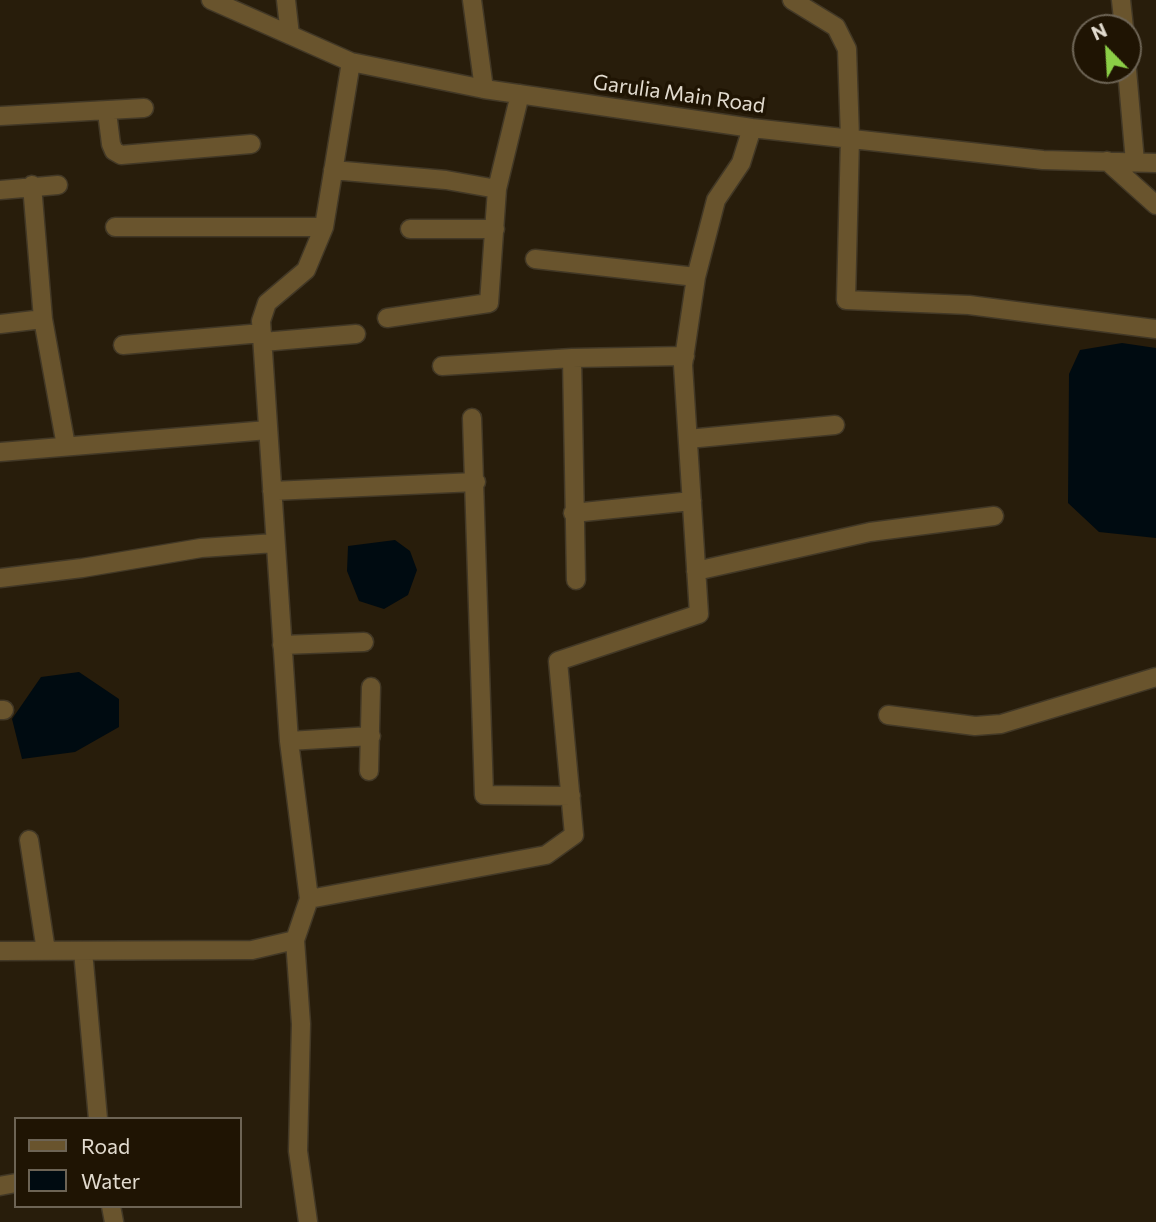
<!DOCTYPE html>
<style>
body{margin:0}
#map{position:relative;width:1156px;height:1222px;overflow:hidden;background:#281d0b;font-family:Commissioner,sans-serif}
canvas{display:block}
.legend{position:absolute;left:14px;top:1117px;width:228px;height:91px;box-sizing:border-box;background:#1f1403;border:2px solid #6d6455;margin:0;padding:9px 12px;list-style:none;font-size:21px;color:#e2dbcf}
.legend li{display:flex;align-items:center;gap:14px;height:35px}
.legend b{width:35px;border:2px solid #6d6455}
.north{position:absolute;left:1072px;top:14px;width:70px;height:70px;box-sizing:border-box;background:#1f1403;border:2px solid #6d6455;border-radius:50%;rotate:336deg;font-size:19px;font-weight:700;line-height:28px;text-align:center;color:#e2dbcf}
.north::after{content:'';display:block;margin:auto;width:24px;height:32px;background:#8bce47;clip-path:polygon(50% 0,100% 100%,50% 72%,0 100%)}
</style>
<div id="map">
<canvas width="1156" height="1222"></canvas>
<ul class="legend">
<li><b style="height:9px;background:#69542d"></b>Road</li>
<li><b style="height:19px;background:#000b11"></b>Water</li>
</ul>
<div class="north">N</div>
</div>
<script>
const ctx = document.querySelector('canvas').getContext('2d');
ctx.lineJoin = 'round';
function paint(path, color) { ctx.fillStyle = color; ctx.fill(path, 'evenodd'); }
const toPath = rows => new Path2D(rows.map(r => 'M' + r).join(''));
function strokePath(path, color, width, dash) { ctx.strokeStyle = color; ctx.lineWidth = width; ctx.lineCap = dash ? 'butt' : 'round'; ctx.setLineDash(dash || []); ctx.stroke(path); }
function drawText(font, color, halo, rows, align = 'center') {
  ctx.font = font + ' Commissioner,sans-serif'; ctx.lineWidth = 7; ctx.setLineDash([]); ctx.textBaseline = 'middle'; ctx.strokeStyle = halo; ctx.fillStyle = color; for (const [text, x, y, turn = 0] of rows) {
    ctx.save(); ctx.translate(x, y); ctx.rotate((+turn || 0) * Math.PI / 180); ctx.textAlign = isNaN(turn) ? turn : align; if (halo) ctx.strokeText(text, 0, 0); ctx.fillText(text, 0, 0); ctx.restore();
  }
}
const water = toPath([
 [1122,343,1156,348,1156,538,1099,532,1068,503,1069,374,1080,350],
 [395,540,410,551,417,570,408,595,384,609,359,601,347,571,348,546],
 [79,672,119,699,119,727,75,752,22,759,12,719,41,677]
]);
const minor = toPath([
 [211,0,351,62,484,89,752,128,1043,160,1156,163],
 [286,0,290,35],
 [472,0,484,89],
 [792,0,836,27,847,49,850,138,846,300,969,305,1156,329],
 [1121,0,1124,28],
 [1127,70,1135,162],
 [107,112,111,144,114,151,121,155,251,144],
 [0,116,144,108],
 [1107,161,1156,205],
 [333,170,446,180,497,189],
 [32,185,43,319,66,446],
 [0,190,58,185],
 [115,227,324,227],
 [410,229,495,229],
 [535,259,696,277],
 [387,318,489,303,497,189,520,94],
 [0,324,43,319],
 [263,342,356,334],
 [123,345,262,333],
 [572,358,576,580],
 [442,366,572,358,685,356],
 [472,418,484,795,571,796],
 [688,439,835,425],
 [0,452,268,430],
 [272,491,476,482],
 [573,513,692,501],
 [696,571,870,532,994,516],
 [0,578,82,568,201,548,275,543],
 [282,645,364,642],
 [0,710,4,710],
 [888,715,975,726,1001,724,1156,677],
 [289,741,371,736],
 [369,771,371,687],
 [29,840,46,951],
 [309,899,546,855,574,835,558,661,699,614,683,365,696,277,716,200,741,163,752,128],
 [295,940,301,1024,298,1151,308,1222],
 [0,951,252,950,295,940,309,899,289,741,261,321,267,303,306,270,324,227,351,62],
 [83,951,98,1119],
 [0,1186,16,1183],
 [111,1206,114,1222]
]);
const streetNames = [
 ["Garulia Main Road",679,94,8]
];
paint(water, '#000b11');
strokePath(minor, '#423826', 21);
strokePath(minor, '#69542d', 18);
drawText('21px', '#e2dbcf', '#1f1403', streetNames);
</script>
